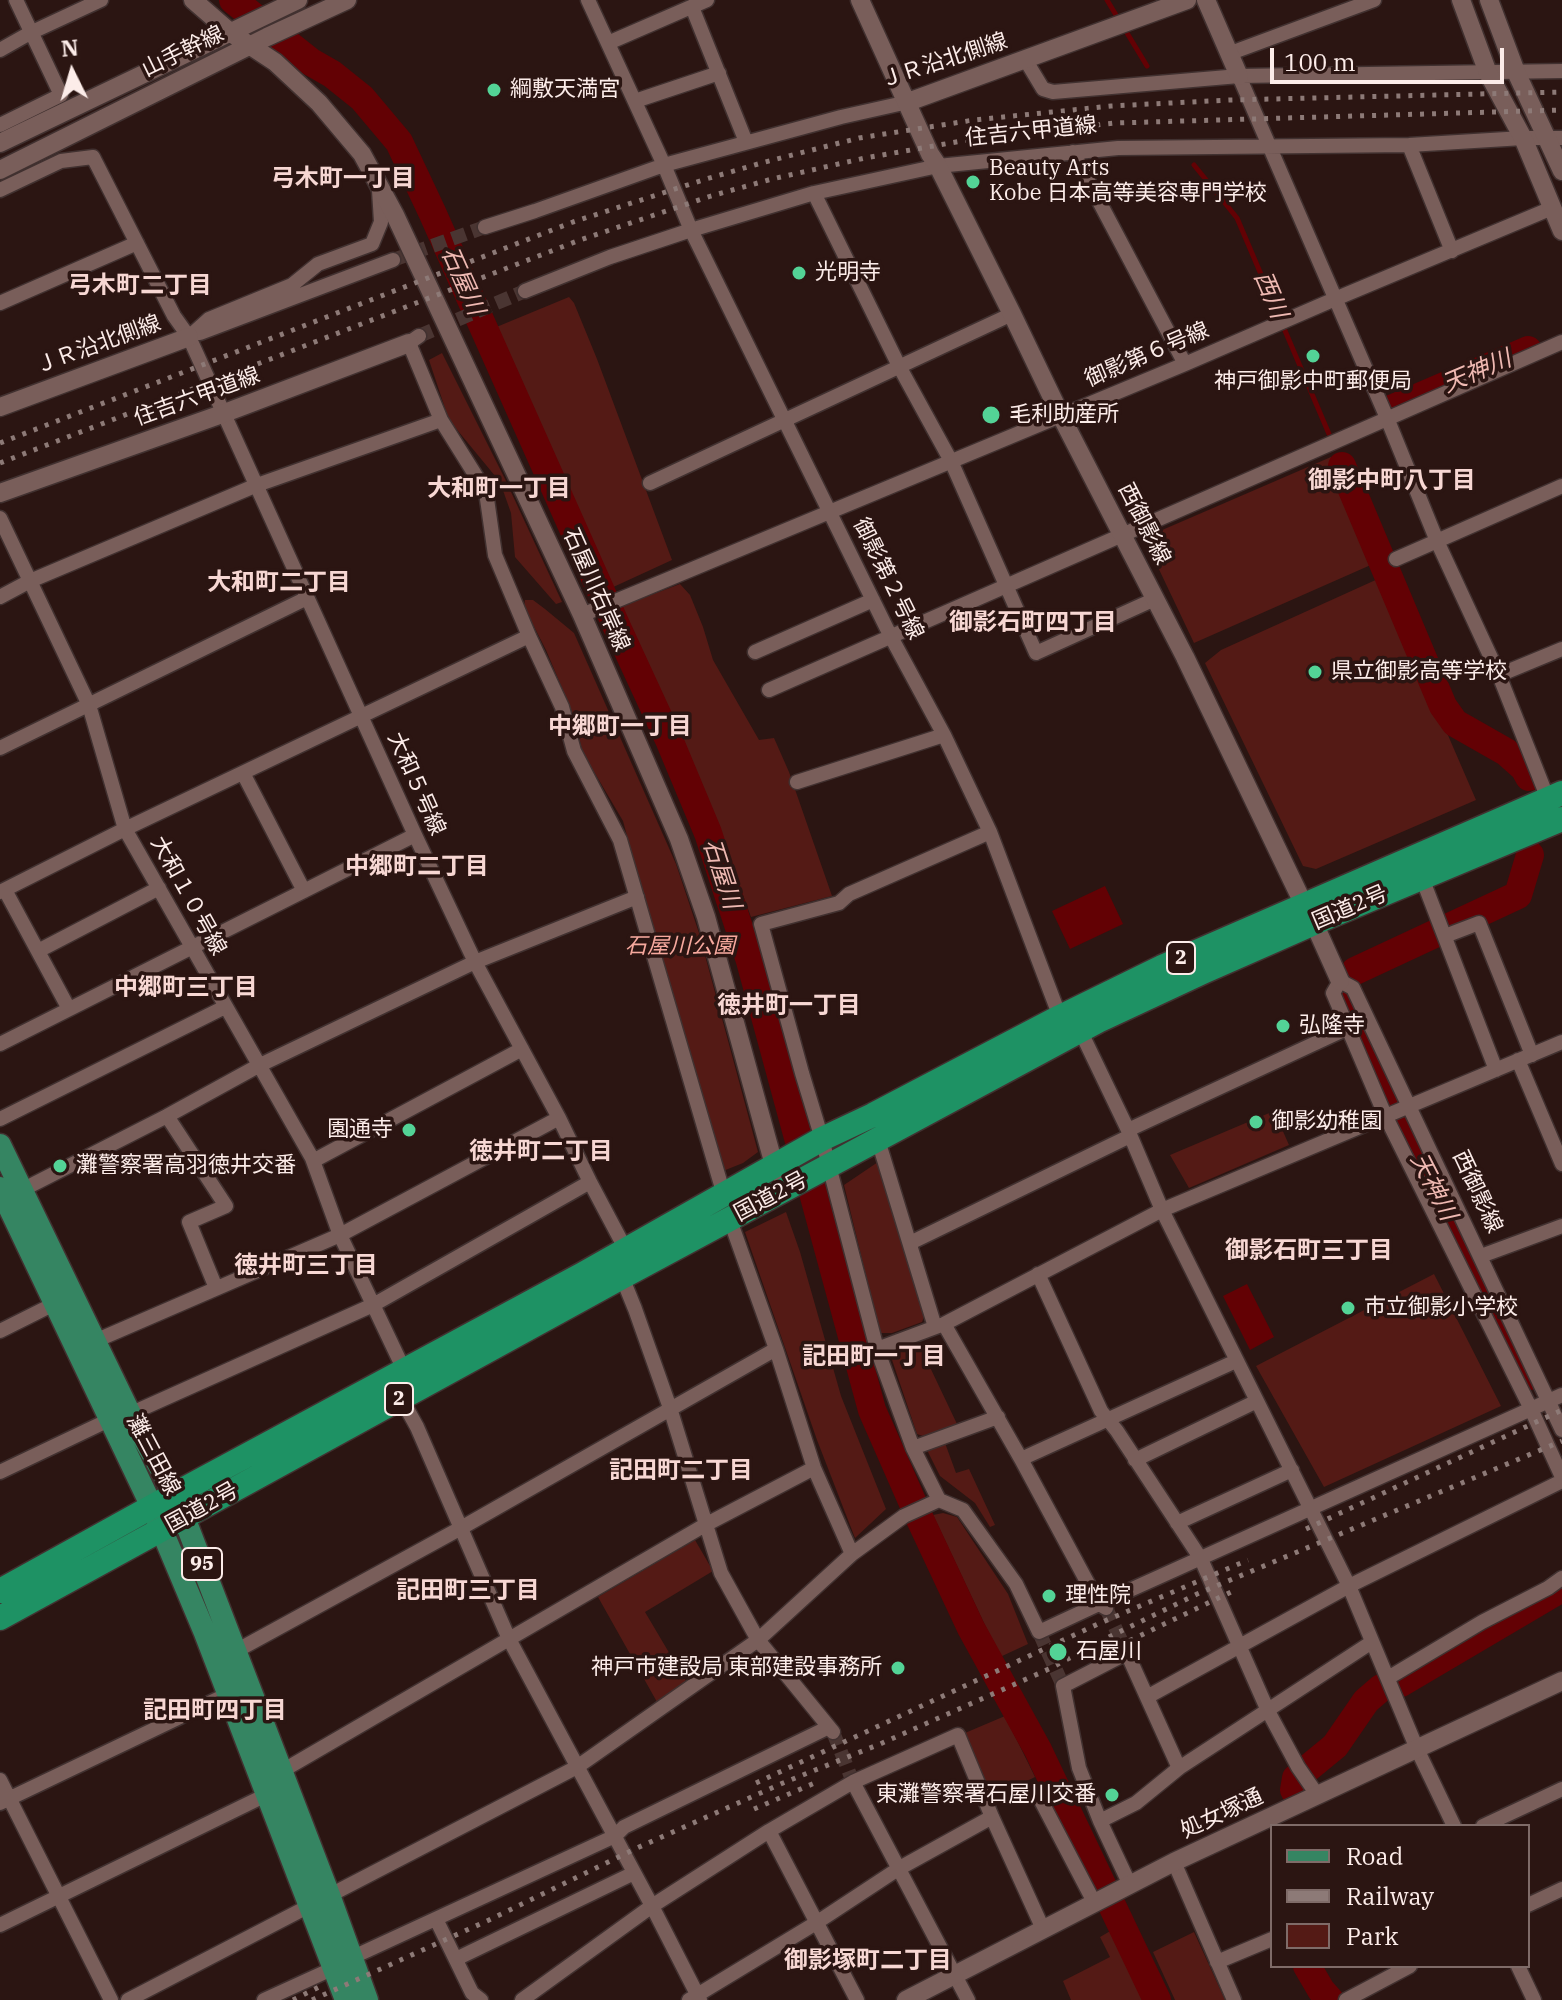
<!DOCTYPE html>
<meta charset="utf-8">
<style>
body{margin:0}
#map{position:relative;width:1562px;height:2000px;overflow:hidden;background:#2b1512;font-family:"IBM Plex Serif",serif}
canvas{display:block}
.legend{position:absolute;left:1270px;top:1824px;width:260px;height:144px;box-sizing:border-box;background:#2b1512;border:2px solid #7f6b68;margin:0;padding:10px 14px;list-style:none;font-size:24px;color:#fcece9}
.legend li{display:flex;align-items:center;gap:16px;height:40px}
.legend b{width:40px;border:2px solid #7f6b68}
.north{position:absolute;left:32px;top:32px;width:80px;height:80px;-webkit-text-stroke:6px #2b1512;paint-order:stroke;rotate:355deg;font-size:22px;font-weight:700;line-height:32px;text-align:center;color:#fcece9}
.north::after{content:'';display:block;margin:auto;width:28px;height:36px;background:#fcece9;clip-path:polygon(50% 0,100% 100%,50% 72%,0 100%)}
.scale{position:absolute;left:1270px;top:48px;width:234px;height:36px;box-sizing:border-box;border:4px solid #fcece9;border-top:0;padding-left:10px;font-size:24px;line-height:28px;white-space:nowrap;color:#fcece9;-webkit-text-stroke:6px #2b1512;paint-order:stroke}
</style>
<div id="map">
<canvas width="1562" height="2000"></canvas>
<ul class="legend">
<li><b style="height:10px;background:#358562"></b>Road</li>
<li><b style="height:10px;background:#8d7a77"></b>Railway</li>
<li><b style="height:22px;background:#541a15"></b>Park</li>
</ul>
<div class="north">N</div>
<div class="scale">100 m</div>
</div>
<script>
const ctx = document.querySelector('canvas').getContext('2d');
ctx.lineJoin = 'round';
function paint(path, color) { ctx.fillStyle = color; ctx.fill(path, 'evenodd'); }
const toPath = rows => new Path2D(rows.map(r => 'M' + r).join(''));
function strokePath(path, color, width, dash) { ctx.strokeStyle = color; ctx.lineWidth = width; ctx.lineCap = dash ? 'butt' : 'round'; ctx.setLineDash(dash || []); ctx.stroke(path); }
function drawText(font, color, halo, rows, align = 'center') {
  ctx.font = font + ' "IBM Plex Serif","Noto Sans JP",serif'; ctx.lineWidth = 7; ctx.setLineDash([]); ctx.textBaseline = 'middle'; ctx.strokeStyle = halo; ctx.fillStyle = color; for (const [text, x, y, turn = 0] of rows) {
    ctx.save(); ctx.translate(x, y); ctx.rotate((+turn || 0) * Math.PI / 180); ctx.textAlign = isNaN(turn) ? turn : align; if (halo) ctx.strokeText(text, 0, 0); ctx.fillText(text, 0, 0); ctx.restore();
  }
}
const green = toPath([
 [569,297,574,303,597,359,672,560,609,589,494,328],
 [442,353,505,479,562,602,556,604,515,557,511,513,500,482,449,420,429,360],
 [1331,457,1373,564,1194,643,1146,542,1146,537],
 [1380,578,1476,800,1316,869,1303,866,1205,663,1221,650],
 [680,584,690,595,703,627,713,660,759,740,774,738,789,772,832,896,751,917,714,816,622,606],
 [525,600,533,600,545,609,574,633,676,864,699,933,758,1152,743,1163,723,1171,700,1085,661,960,623,821,583,753,573,714,546,650,524,607],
 [1274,1111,1289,1145,1189,1188,1170,1155],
 [878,1162,927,1310,922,1322,892,1333,880,1333,844,1185],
 [786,1212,800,1252,841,1396,886,1509,855,1538,817,1440,745,1232],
 [1434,1274,1501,1406,1324,1487,1256,1366],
 [918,1342,957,1424,923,1436,917,1434,889,1351],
 [945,1443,956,1473,969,1469,995,1525,990,1527,975,1503,940,1476,927,1450],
 [943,1513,957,1517,1008,1594,1028,1644,1000,1657,933,1515],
 [695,1540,713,1571,645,1612,687,1683,657,1702,598,1597],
 [1005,1716,1035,1777,990,1799,965,1733],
 [1112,1930,1144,2000,1071,2000,1063,1981,1110,1957,1100,1937],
 [1194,1932,1225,2000,1175,2000,1153,1952]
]);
const water = toPath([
 [1105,886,1123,924,1070,949,1052,911],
 [1247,1284,1274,1337,1250,1350,1223,1296]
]);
const stream = toPath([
 [1107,0,1119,20],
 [1124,28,1147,66],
 [1194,165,1237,218,1329,434]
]);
const river = toPath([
 [233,0,311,62,332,74,362,98,399,142,432,212,616,625,670,742,708,833,750,961,872,1410,919,1517,971,1628,1038,1750,1157,2000],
 [1393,408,1528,350],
 [1342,466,1443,706,1455,723,1506,752,1524,768,1529,777],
 [1355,971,1518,895,1530,855],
 [1344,995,1391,1106,1529,1376],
 [1294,1790,1296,1778,1335,1746,1366,1701,1381,1688,1401,1683,1562,1588],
 [1307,1966,1321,1990,1330,2000]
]);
const minorTunnel = toPath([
 [393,260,485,227],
 [419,336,525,291],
 [1106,1608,1127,1653],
 [1039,1632,1063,1686],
 [833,1732,853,1782]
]);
const minor = toPath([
 [588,0,664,165,691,230,890,635,944,735,990,832,1060,1017],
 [692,7,746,142],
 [608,43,707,0],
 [0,50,30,33,101,0],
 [1228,54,1374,0],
 [1025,59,1043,89,1053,92,1239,76,1562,71],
 [1239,76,1387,418,1437,541,1499,675,1548,799],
 [635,101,719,73],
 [0,125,61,95,16,0],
 [1409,145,1452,251],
 [1073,152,1185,364],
 [0,190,61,161,93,157,174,316,189,337,415,835,475,962,559,1118,590,1182,626,1250],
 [814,193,899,366,951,461,1036,653,1155,599],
 [485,227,535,211,664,165,841,117,908,102],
 [525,291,610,257,691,230,814,193,938,166,1118,148,1409,145,1523,138,1562,138],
 [0,303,137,243],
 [200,333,393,260],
 [419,336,409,343,441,420,486,492,495,555,529,636,562,707,574,751,620,840,724,1195],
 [189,337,209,319,292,285,318,264,372,244,381,222,379,190],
 [650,483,1012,314],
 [0,518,89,705,125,829,312,1158,340,1235,405,1372],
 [1396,559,1562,486],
 [0,597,30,581,257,485,441,420],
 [582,615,1185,364,1335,299,1552,208],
 [755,652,873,600],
 [1499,675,1562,649],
 [769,690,1562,342],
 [0,748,307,598],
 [243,773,304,891],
 [797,782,944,735],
 [990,832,849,894,839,903,761,924,802,1073,822,1139,877,1349,913,1448,939,1500,963,1510,1016,1584,1039,1632,1099,1604,1562,1395],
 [1422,878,1496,1070],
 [5,890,69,1009],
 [0,892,125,829,529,636],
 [1445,936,1479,923,1532,1055],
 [38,951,159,888],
 [1080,1030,1128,1130,1162,1210,1349,1586,1417,1749,1454,1826],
 [0,1044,415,835],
 [1518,1060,1562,1164],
 [167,1116,226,1206,189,1222,216,1288],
 [0,1119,225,1007],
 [1128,1130,1348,1028],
 [878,1140,935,1327],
 [313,1161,522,1049],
 [18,1192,167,1116,258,1066,475,962,637,897],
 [730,1220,776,1349,814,1468,852,1554],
 [910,1243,1130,1136],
 [1481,1256,1562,1226],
 [1038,1274,1101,1411,1117,1431,1201,1559,1268,1711,1298,1767,1318,1796],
 [622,1277,635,1309,670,1408,721,1573,758,1640,833,1732],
 [944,1324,1021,1459,1099,1604,1106,1608],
 [0,1331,54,1304],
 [95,1341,340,1235,559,1118],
 [877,1349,944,1324,1162,1210,1562,1042],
 [401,1398,417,1427,509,1639,652,1906,700,2000],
 [130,1414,373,1305,590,1182],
 [1562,1430,1353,988,1340,981,1333,993,1385,1115,1531,1409,1562,1477],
 [913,1448,998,1417],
 [1021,1459,1236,1361],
 [1135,1460,1257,1401],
 [0,1472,111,1419],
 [1177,1523,1292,1470],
 [236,1651,461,1528,776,1349],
 [1388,1678,1482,1622,1548,1588,1562,1578],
 [1147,1697,1349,1586,1562,1481],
 [282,1771,705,1525,814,1468],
 [0,1780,111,2000],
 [853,1782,968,2000],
 [1037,1793,1094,1902],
 [0,1803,228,1694],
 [1100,1821,1136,1803,1179,1768,1372,1642],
 [1483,1826,1562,1789],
 [769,1831,857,2000],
 [1174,1862,1234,2000],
 [1130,1885,1100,1821,1079,1768,1063,1686,1127,1653,1179,1768],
 [1528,1905,1562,1889],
 [436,1919,472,1993,481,2000],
 [0,1925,268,1794],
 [351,1958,615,1836,624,1827,829,1727],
 [456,1959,634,1873],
 [1217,1962,1272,1939],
 [1518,1966,1534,2000],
 [128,2000,577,1767,758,1640,852,1554,904,1516,939,1500],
 [264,2000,334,1968],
 [522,2000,652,1906,769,1831,853,1782,958,1735,992,1817,1043,1929],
 [689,2000,816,1923,898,1869,992,1817],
 [1346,2000,1410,1966]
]);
const tertiary = toPath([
 [193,0,231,33,275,62,319,103,362,154,395,215,582,615,679,839,706,917,774,1165,781,1175],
 [860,0,930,154,938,166,1012,314,1061,416,1185,657,1304,905],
 [1206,0,1239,76],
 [1461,0,1488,73,1523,138,1562,231],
 [1489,0,1516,72,1562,171],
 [908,102,1187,0],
 [0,143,298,0],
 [0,170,267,37,347,0],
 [0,407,189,337],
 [0,493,222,414,409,343],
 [1314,923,1340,981],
 [906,2000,1174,1862,1562,1681]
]);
const primary = toPath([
 [0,1145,130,1414,175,1494,329,1895,367,2000],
 [0,1188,152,1507,205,1633,346,2000]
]);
const trunk = toPath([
 [0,1591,175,1494,583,1274,822,1139,873,1115,1060,1017,1162,967,1562,793],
 [0,1618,622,1277,1098,1021,1203,972,1314,923,1562,819]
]);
const rail = toPath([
 [0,443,573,222,706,179,765,162,859,138,974,120,1111,106,1230,100,1562,92],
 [0,463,580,240,711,196,772,179,865,158,979,138,1115,123,1562,110],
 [1306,1529,1562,1410],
 [1108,1651,1231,1592],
 [756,1783,1100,1623,1248,1560],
 [754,1809,817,1782],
 [293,2000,321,1986],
 [312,2000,489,1920,637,1848,783,1783,880,1744,1049,1669,1109,1637,1197,1594,1562,1441]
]);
const markers = [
 [494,90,8,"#53d396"],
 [973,182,8,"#53d396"],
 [799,273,8,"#53d396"],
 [1313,356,8,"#53d396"],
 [991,415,10,"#53d396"],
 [1315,672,8,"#53d396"],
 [1283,1026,8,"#53d396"],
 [1256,1122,8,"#53d396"],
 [409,1130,8,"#53d396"],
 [60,1166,8,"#53d396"],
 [1348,1308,8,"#53d396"],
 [1049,1596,8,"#53d396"],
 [1058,1652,10,"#53d396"],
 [898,1668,8,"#53d396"],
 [1112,1795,8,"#53d396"]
];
const shields = [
 [1181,958,28],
 [399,1399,28],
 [202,1564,40]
];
const shieldNames = [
 ["2",1181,958],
 ["2",399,1399],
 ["95",202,1564]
];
const streetNames = [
 ["山手幹線",183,52,-26],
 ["ＪＲ沿北側線",944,61,-18],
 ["住吉六甲道線",1031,132,-6],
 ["ＪＲ沿北側線",98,345,-20],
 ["御影第６号線",1147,355,-23],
 ["住吉六甲道線",197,397,-20],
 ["西御影線",1144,524,63],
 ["御影第２号線",888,579,64],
 ["石屋川右岸線",596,590,66],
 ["大和５号線",416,784,66],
 ["大和１０号線",188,896,61],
 ["国道2号",1350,908,-23],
 ["西御影線",1477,1192,65],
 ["国道2号",771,1197,-28],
 ["灘三田線",153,1455,62],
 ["国道2号",202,1508,-29],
 ["処女塚通",1222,1814,-25]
];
const poiNames = [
 ["綱敷天満宮",510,90],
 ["Beauty Arts",989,169],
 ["Kobe 日本高等美容専門学校",989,194],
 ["光明寺",815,273],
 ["神戸御影中町郵便局",1313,382,"center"],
 ["毛利助産所",1009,415],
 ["県立御影高等学校",1331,672],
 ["弘隆寺",1299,1026],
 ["御影幼稚園",1272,1122],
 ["園通寺",393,1130,"right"],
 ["灘警察署高羽徳井交番",76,1166],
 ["市立御影小学校",1364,1308],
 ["理性院",1065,1596],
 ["石屋川",1076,1652],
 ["神戸市建設局 東部建設事務所",882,1668,"right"],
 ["東灘警察署石屋川交番",1096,1795,"right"]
];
const parkNames = [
 ["石屋川公園",680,947]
];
const neighbourhoodNames = [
 ["弓木町一丁目",343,179],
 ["弓木町二丁目",140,286],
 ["御影中町八丁目",1392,481],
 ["大和町一丁目",499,489],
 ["大和町二丁目",279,583],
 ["御影石町四丁目",1033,623],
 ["中郷町一丁目",620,727],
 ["中郷町二丁目",417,867],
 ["中郷町三丁目",186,988],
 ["徳井町一丁目",789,1006],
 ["徳井町二丁目",541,1152],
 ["御影石町三丁目",1309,1251],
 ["徳井町三丁目",306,1266],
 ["記田町一丁目",874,1357],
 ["記田町二丁目",681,1471],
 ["記田町三丁目",468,1591],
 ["記田町四丁目",215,1711],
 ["御影塚町二丁目",868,1961]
];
const waterNames = [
 ["石屋川",462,281,66],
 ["西川",1270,295,67],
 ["天神川",1477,372,-23],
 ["石屋川",721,874,72],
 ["天神川",1433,1187,63]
];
paint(green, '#541a15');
paint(water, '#630104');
strokePath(stream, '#630104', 5);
strokePath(river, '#630104', 28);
strokePath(minorTunnel, '#4a3532', 14, [14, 7]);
strokePath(minor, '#413130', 17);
strokePath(tertiary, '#413130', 21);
strokePath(primary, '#413130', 25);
strokePath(trunk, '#413130', 27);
strokePath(minor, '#795e5a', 14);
strokePath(tertiary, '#795e5a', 18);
strokePath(primary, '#358562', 22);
strokePath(trunk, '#1e9264', 24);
strokePath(rail, '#8d7a77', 5, [4, 8]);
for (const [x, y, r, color] of markers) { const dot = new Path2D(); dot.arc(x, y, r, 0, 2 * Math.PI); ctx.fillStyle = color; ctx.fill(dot); strokePath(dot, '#2b1512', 3); }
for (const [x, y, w] of shields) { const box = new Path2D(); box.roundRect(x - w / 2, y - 16, w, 32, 6); ctx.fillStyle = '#2b1512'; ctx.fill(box); strokePath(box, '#fcece9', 2); }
drawText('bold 20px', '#fcece9', null, shieldNames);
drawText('22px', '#fcece9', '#2b1512', streetNames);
drawText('22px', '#fcece9', '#2b1512', poiNames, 'left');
drawText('italic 22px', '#f7a99e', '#2b1512', parkNames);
drawText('bold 24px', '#f7d7d3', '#2b1512', neighbourhoodNames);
drawText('italic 24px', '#efb9b2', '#2b1512', waterNames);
</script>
